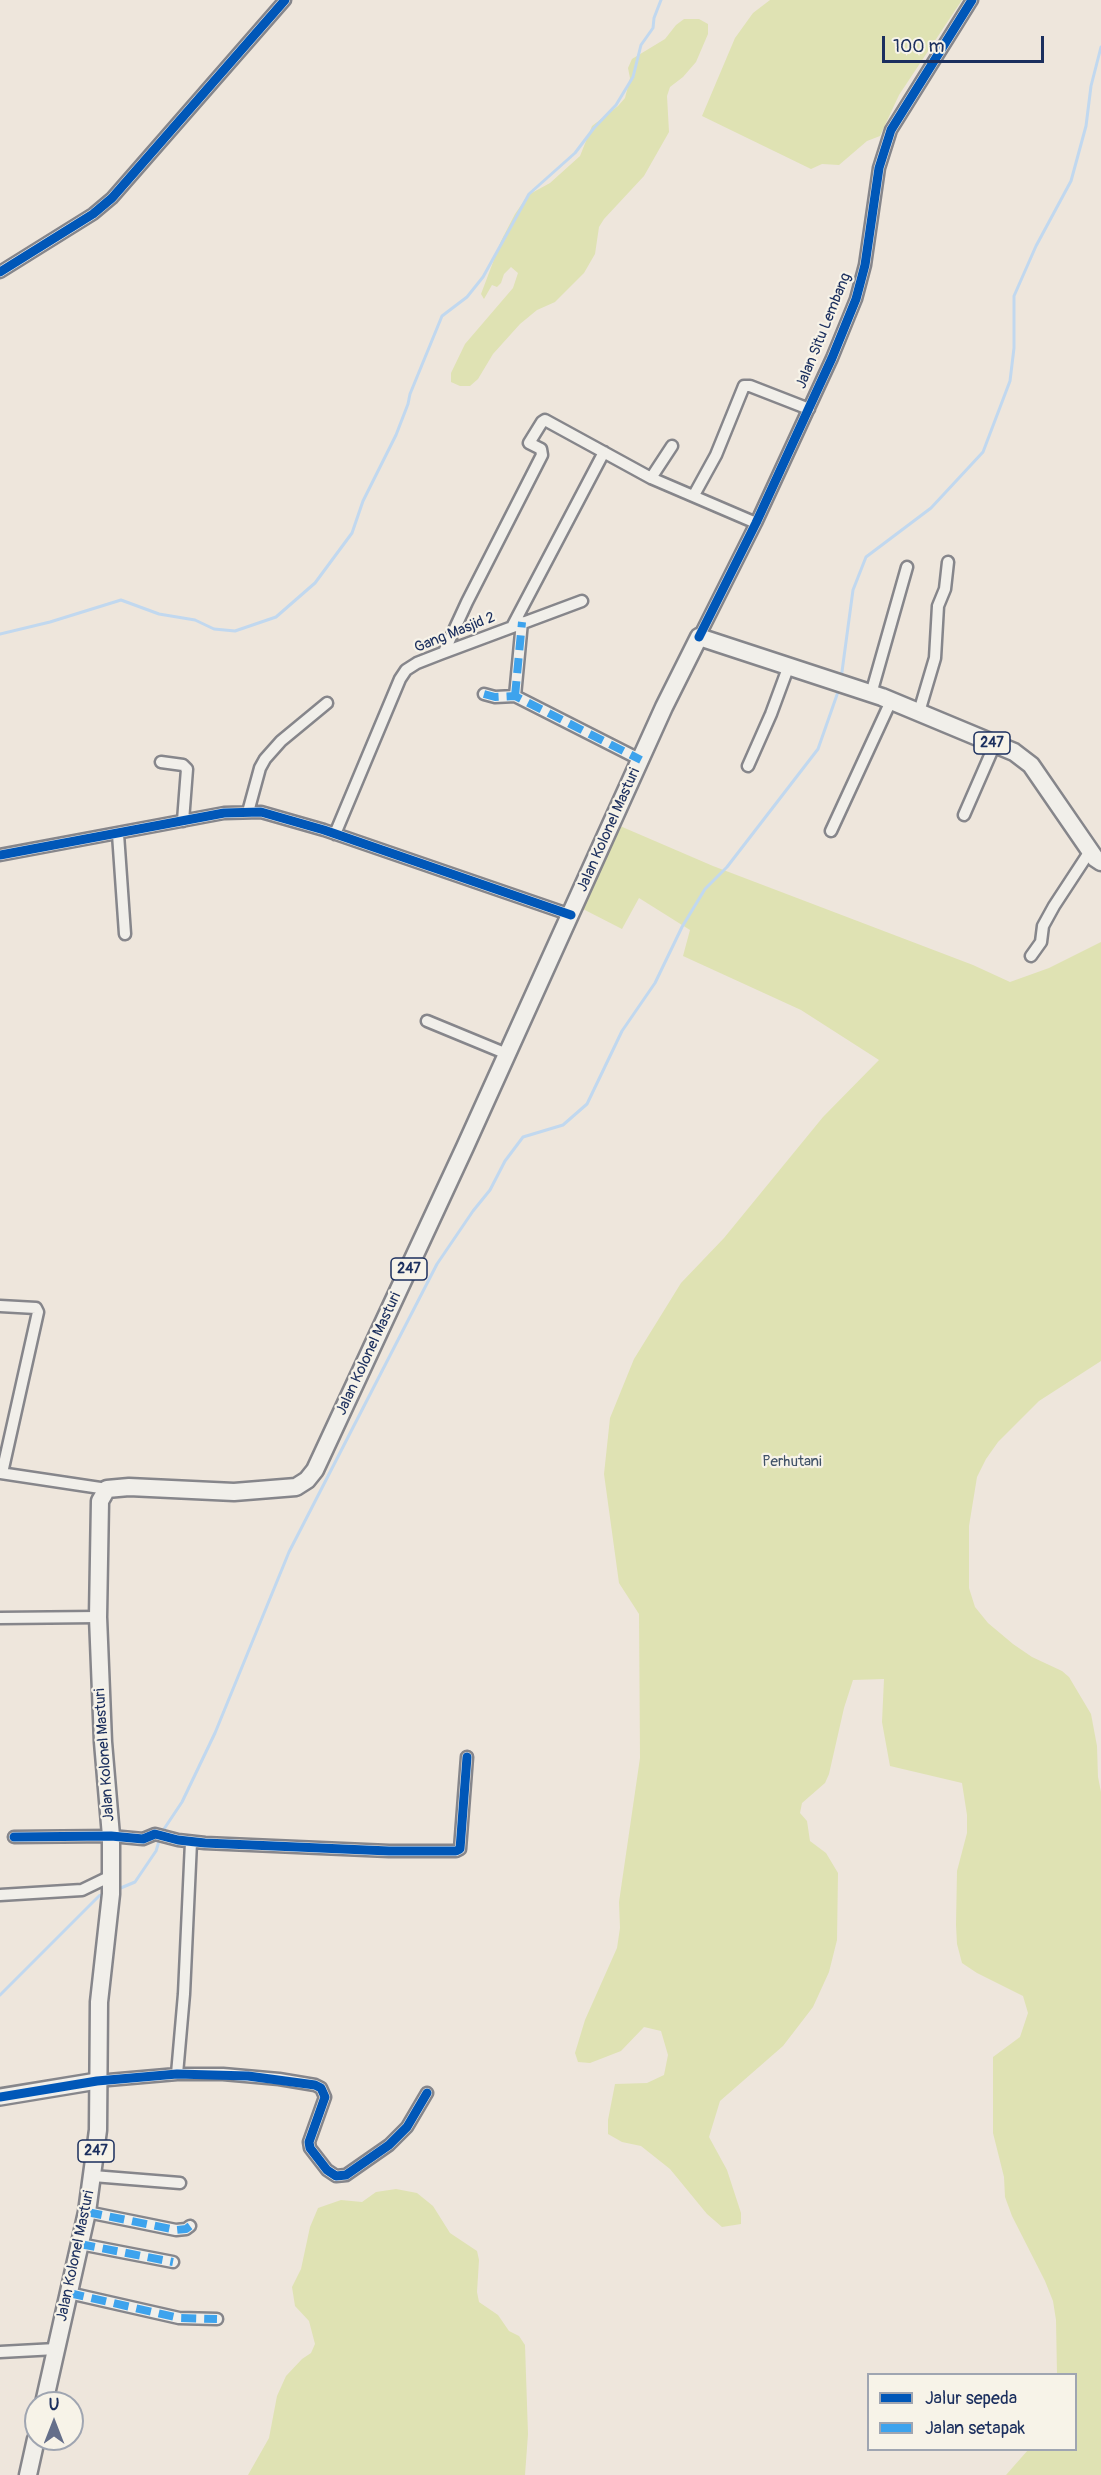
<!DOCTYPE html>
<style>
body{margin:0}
#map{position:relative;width:1101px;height:2475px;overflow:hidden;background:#eee6dc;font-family:Pangolin,sans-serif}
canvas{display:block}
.legend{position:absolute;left:867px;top:2373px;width:210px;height:78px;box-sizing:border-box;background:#f7f3e8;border:2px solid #9fa5b1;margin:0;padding:8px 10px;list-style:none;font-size:18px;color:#1b2f5e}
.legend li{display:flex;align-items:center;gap:12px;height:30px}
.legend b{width:30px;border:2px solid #9fa5b1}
.north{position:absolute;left:24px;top:2391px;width:60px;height:60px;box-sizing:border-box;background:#f7f3e8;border:2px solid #9fa5b1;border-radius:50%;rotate:0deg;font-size:16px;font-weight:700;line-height:24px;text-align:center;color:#1b2f5e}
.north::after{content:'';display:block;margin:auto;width:21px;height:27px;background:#656f8a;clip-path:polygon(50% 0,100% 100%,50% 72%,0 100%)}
.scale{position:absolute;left:882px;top:36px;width:162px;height:27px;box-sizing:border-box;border:3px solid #1b2f5e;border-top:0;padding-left:8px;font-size:18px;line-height:21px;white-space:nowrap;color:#1b2f5e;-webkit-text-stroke:4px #f7f3e8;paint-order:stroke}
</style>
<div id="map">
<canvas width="1101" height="2475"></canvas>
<ul class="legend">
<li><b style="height:8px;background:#0057b8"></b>Jalur sepeda</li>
<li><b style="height:8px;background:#3da3ed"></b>Jalan setapak</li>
</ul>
<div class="north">U</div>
<div class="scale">100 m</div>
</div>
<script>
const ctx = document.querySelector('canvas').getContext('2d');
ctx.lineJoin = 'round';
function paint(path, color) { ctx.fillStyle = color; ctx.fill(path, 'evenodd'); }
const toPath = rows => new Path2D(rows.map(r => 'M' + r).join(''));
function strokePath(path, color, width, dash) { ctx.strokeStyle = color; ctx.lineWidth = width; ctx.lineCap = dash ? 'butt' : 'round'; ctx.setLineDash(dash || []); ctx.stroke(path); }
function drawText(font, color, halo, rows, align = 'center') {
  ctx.font = font + ' Pangolin,sans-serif'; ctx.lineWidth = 4.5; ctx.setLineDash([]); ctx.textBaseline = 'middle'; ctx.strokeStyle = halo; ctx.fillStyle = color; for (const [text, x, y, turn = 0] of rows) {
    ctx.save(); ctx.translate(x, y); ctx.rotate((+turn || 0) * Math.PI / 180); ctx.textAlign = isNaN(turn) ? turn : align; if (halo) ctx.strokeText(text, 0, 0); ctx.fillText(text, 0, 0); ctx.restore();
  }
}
const green = toPath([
 [770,0,962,0,899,95,880,136,867,141,839,165,822,164,811,169,702,116,735,38,753,13],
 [684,19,699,19,708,24,708,34,696,62,683,77,670,87,667,96,669,132,644,176,604,219,599,227,595,254,584,273,555,302,537,310,520,324,493,354,478,379,470,386,460,386,451,382,451,373,465,344,513,288,518,273,511,267,504,274,501,283,497,287,492,285,484,299,481,294,501,241,515,214,528,195,550,183,580,156,592,126,618,106,625,98,630,78,628,68,632,59,665,39,676,25],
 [620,826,713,866,973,965,1010,982,1049,968,1101,942,1101,1361,1039,1401,998,1442,986,1459,977,1477,969,1526,969,1588,975,1607,988,1623,1013,1644,1032,1657,1062,1671,1069,1677,1091,1714,1097,1746,1098,1777,1101,1792,1101,2475,1006,2475,1028,2450,1076,2450,1076,2374,1057,2374,1056,2320,1053,2301,1045,2281,1012,2216,1005,2197,1004,2177,993,2133,993,2057,1020,2037,1028,2013,1023,1996,977,1973,962,1963,957,1944,956,1925,957,1871,967,1833,967,1815,962,1783,890,1766,882,1722,884,1679,853,1680,844,1708,829,1774,825,1783,802,1803,800,1813,807,1821,810,1841,826,1853,838,1873,837,1940,829,1972,813,2007,783,2046,720,2101,709,2137,727,2170,741,2213,741,2224,722,2227,707,2214,670,2169,641,2146,622,2142,608,2134,608,2120,615,2084,647,2083,664,2075,668,2055,661,2031,644,2027,621,2051,590,2063,578,2062,575,2053,585,2020,617,1948,620,1928,619,1902,640,1758,639,1614,619,1583,604,1474,610,1418,634,1359,681,1283,724,1238,823,1117,879,1060,801,1010,683,956,690,930,639,898,622,929,581,908],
 [396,2189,417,2193,433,2206,450,2233,477,2251,479,2260,477,2292,479,2302,498,2315,509,2331,519,2336,525,2345,528,2434,525,2475,248,2475,269,2438,277,2396,286,2376,302,2359,311,2353,315,2344,309,2321,295,2306,292,2287,301,2269,310,2227,318,2208,341,2200,362,2202,376,2192]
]);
const stream = toPath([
 [0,634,50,622,121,600,159,614,195,620,214,629,235,631,276,617,315,583,352,533,363,501,396,435,408,404,410,394,442,316,467,297,483,277,529,194,575,153,594,128,616,105,633,77,641,45,653,28,654,18,661,0],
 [841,679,853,590,866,557,931,508,983,452,1010,381,1014,348,1014,296,1036,246,1071,181,1086,126,1091,86,1101,47],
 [162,1832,182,1802,215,1733,289,1552,437,1264,473,1211,490,1190,505,1161,523,1137,563,1125,587,1104,622,1031,655,983,682,927,705,889,727,867,818,749,839,689],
 [116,1890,135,1882,156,1851,160,1838],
 [0,1995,99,1896,104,1894]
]);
const street = toPath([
 [0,272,93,214,112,198,285,0],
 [672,446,651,478,756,523],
 [694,495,716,455,744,386,750,386,809,409],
 [513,625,604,452],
 [699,637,756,523,832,358,856,299,865,265,879,168,891,130,972,0],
 [444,652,467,602,542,455,541,449,529,443,542,422,545,420,651,478],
 [484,694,495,697,515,696,641,760],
 [871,694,907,567],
 [515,696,522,622],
 [919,712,935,658,938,606,945,589,948,562],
 [161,762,183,765,187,769,183,821],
 [748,766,771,714,788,668],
 [248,812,260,768,265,759,281,741,327,703],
 [964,815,995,744],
 [831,831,891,701],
 [118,834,125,934],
 [335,834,400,679,406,670,417,663,440,654,582,601],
 [0,855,224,813,261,812,324,830,571,915],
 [1031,956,1041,942,1043,926,1054,906,1090,851],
 [427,1021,507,1054],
 [0,1306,36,1308,38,1312,2,1473],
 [0,1473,107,1489],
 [0,1618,98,1617],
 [14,1837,111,1836,143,1839,155,1834,178,1840,205,1843,389,1851,456,1851,460,1849,467,1757],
 [0,1895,82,1890,111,1876],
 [177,2074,184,1994,191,1842],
 [97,2081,177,2074,223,2074,279,2079,315,2085,321,2088,325,2097,309,2142,310,2148,327,2170,336,2176,346,2175,389,2145,407,2127,427,2093],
 [93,2176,180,2183],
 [87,2212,176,2230,186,2229,190,2226],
 [80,2244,173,2262],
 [69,2293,179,2318,217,2319],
 [0,2352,56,2349]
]);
const secondary = toPath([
 [0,2097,97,2081]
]);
const primary = toPath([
 [44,2403,87,2212,98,2130,99,2002,111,1894,111,1836,103,1742,98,1617,100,1501,107,1489,129,1487,234,1492,296,1487,307,1480,315,1470,465,1147,664,707,699,637,882,697,1014,752,1031,765,1095,858,1101,862],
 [28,2475,36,2439]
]);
const quiet = toPath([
 [484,694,495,697,515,696,641,760],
 [515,696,522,622],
 [87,2212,176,2230,186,2229,190,2226],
 [80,2244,173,2262],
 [69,2293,179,2318,217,2319]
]);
const cycleway = toPath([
 [0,272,93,214,112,198,285,0],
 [699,637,756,523,832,358,856,299,865,265,879,168,891,130,972,0],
 [0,855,224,813,261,812,324,830,571,915],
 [14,1837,111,1836,143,1839,155,1834,178,1840,205,1843,389,1851,456,1851,460,1849,467,1757],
 [0,2097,97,2081,177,2074,248,2076,315,2085,321,2088,325,2097,309,2142,310,2148,327,2170,336,2176,346,2175,389,2145,407,2127,427,2093]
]);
const shields = [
 [992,743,36],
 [409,1269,36],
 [96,2151,36]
];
const shieldNames = [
 ["247",992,743],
 ["247",409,1269],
 ["247",96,2151]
];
const streetNames = [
 ["Jalan Situ Lembang",824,331,-68],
 ["Gang Masjid 2",455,633,-22],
 ["Jalan Kolonel Masturi",609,830,-66],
 ["Jalan Kolonel Masturi",369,1354,-65],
 ["Jalan Kolonel Masturi",105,1755,-94],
 ["Jalan Kolonel Masturi",76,2256,-78]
];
const parkNames = [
 ["Perhutani",792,1462]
];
paint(green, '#dfe2b3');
strokePath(stream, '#c1d8ef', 3);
strokePath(street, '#86868b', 15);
strokePath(secondary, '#86868b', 20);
strokePath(primary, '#86868b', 21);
strokePath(street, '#f1efea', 10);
strokePath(secondary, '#f1efea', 15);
strokePath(primary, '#f1efea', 16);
strokePath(quiet, '#3da3ed', 8, [15, 8]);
strokePath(cycleway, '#0057b8', 9);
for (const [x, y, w] of shields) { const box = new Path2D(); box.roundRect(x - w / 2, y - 11, w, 22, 4.5); ctx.fillStyle = '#f7f3e8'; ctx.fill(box); strokePath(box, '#1b2f5e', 1.5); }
drawText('bold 14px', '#1b2f5e', null, shieldNames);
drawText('15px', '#1b2f5e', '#f7f3e8', streetNames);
drawText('15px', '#405268', '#f7f3e8', parkNames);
</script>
